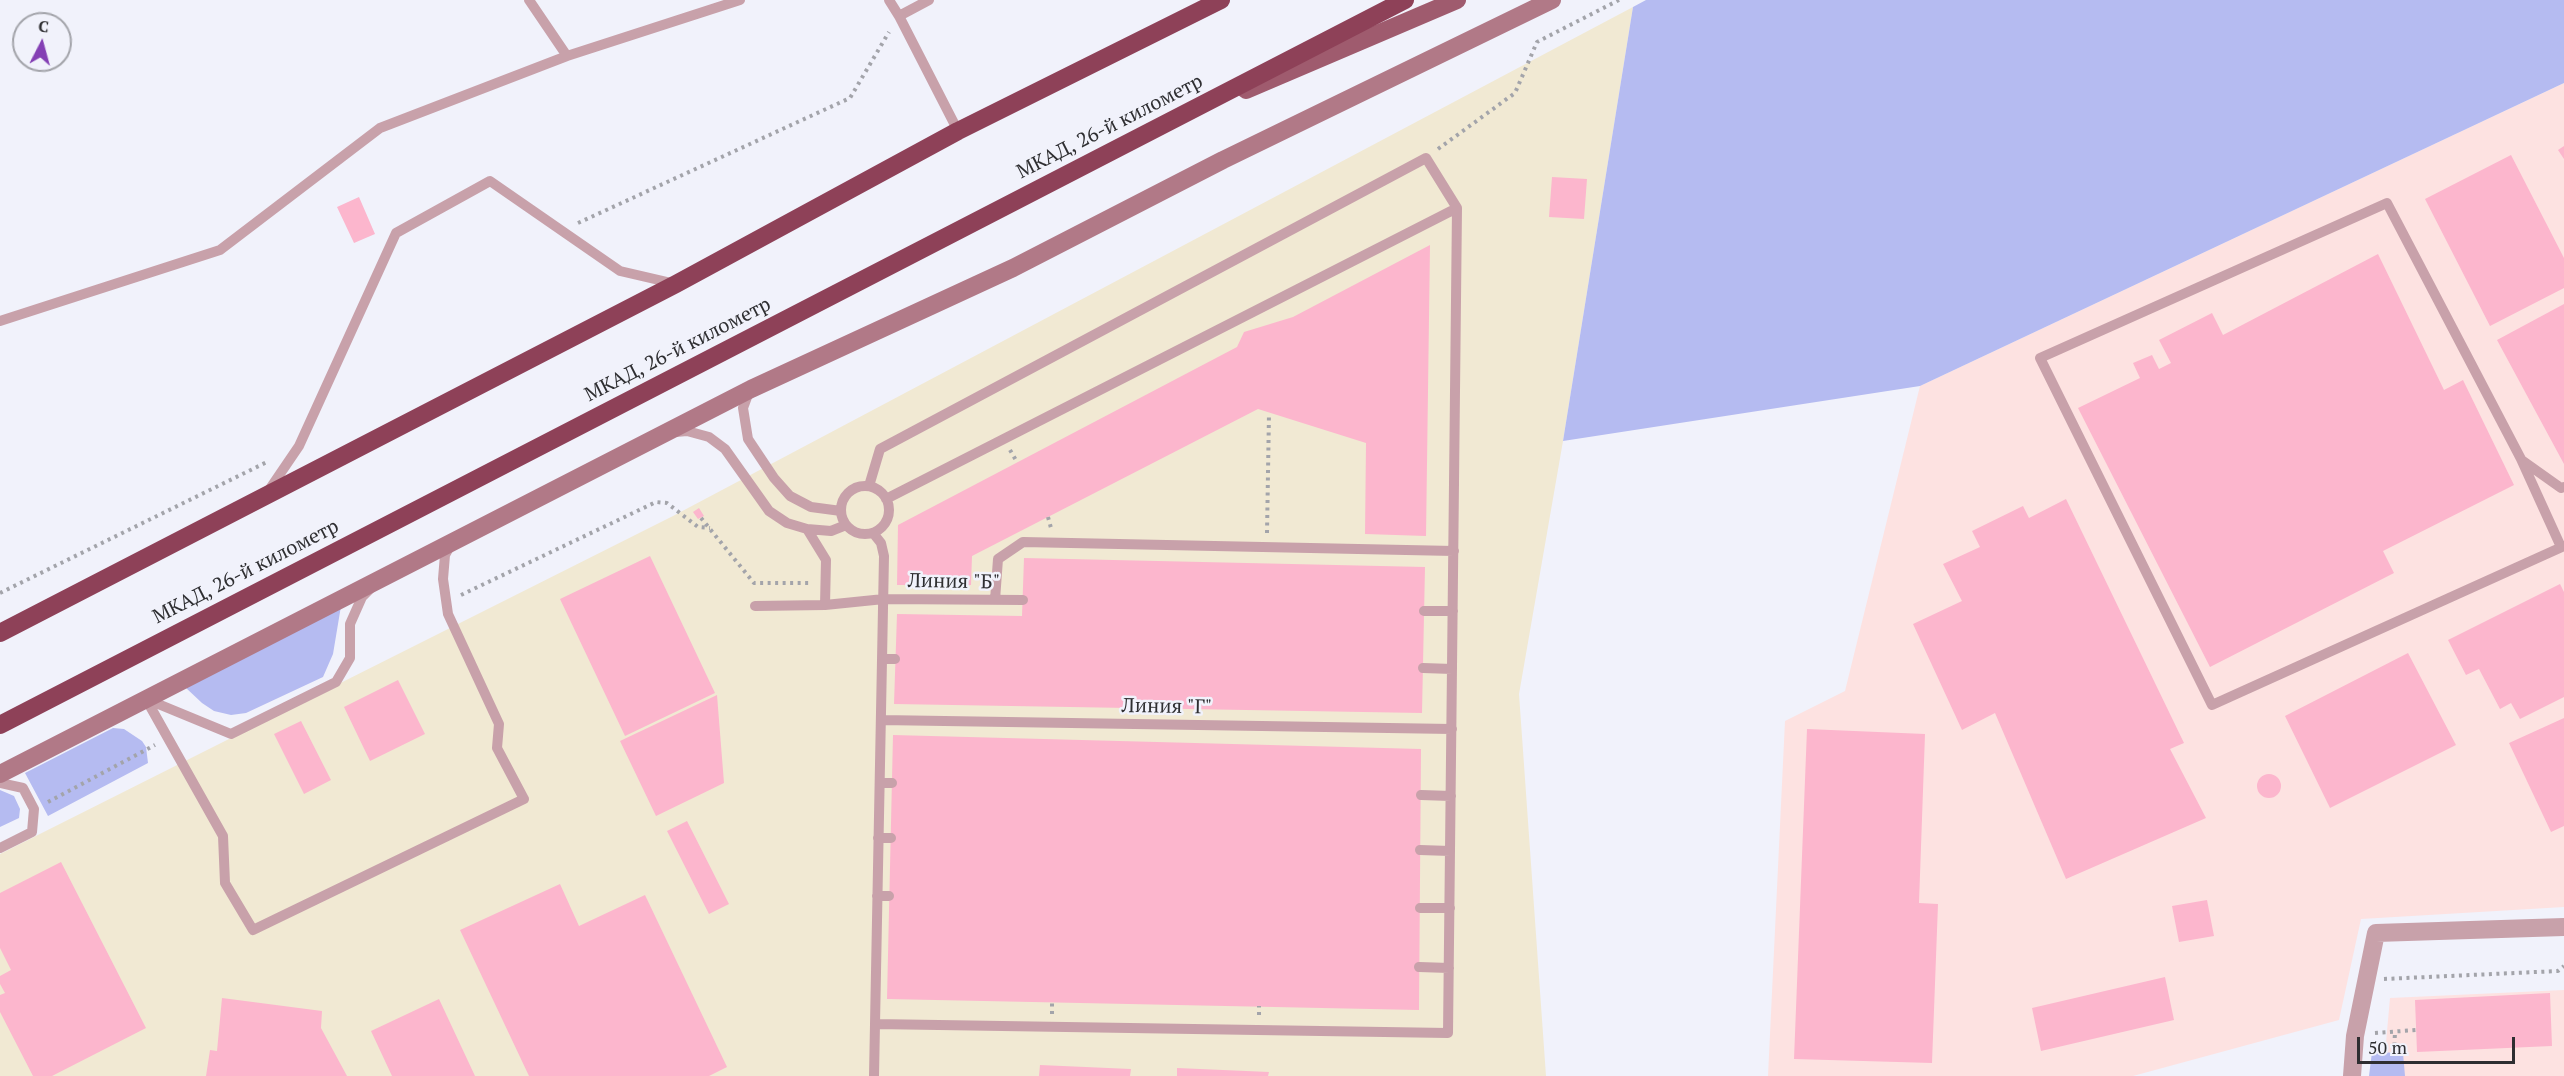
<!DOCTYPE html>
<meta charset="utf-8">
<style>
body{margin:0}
#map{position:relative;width:2564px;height:1076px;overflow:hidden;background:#f1f2fb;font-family:"PT Serif",serif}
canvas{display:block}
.north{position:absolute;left:12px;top:12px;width:60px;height:60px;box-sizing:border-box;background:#f1f2fb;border:2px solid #a3a4aa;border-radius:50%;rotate:6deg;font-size:16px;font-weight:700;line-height:24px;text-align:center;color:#2e2e31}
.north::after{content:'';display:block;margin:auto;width:21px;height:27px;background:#8440b4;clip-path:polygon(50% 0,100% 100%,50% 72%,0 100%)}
.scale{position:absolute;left:2357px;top:1037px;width:158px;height:27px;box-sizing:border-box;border:3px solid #2e2e31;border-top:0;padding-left:8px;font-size:18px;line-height:21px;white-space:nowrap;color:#2e2e31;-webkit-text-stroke:4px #f1f2fb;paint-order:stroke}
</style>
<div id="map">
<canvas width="2564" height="1076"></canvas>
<div class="north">С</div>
<div class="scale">50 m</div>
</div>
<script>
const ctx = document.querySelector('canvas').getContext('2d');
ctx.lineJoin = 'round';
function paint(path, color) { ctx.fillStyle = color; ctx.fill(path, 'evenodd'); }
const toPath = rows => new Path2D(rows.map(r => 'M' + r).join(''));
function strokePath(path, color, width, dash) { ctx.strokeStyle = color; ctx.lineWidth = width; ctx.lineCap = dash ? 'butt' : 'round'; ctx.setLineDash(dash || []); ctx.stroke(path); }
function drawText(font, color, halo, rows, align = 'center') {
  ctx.font = font + ' "PT Serif",serif'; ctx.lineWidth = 5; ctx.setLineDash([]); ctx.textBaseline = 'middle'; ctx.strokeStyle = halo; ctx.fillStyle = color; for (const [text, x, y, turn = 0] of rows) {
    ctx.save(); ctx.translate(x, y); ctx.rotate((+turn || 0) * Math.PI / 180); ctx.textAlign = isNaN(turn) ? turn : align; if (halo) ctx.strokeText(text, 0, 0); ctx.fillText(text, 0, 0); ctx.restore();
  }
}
const commercial = toPath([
 [1633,7,1563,441,1519,694,1546,1076,0,1076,0,854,673,516]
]);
const industrial = toPath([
 [2564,83,2564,907,2361,919,2339,1020,2133,1076,1768,1076,1785,721,1845,691,1920,386],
 [2564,990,2564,1076,2383,1076,2390,998]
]);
const green = toPath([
 [1646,0,2564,0,2564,83,1920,386,1563,441,1633,7],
 [341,606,333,654,323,677,246,713,231,715,214,711,202,703,185,687],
 [113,728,124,729,142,741,146,747,148,763,48,816,25,773],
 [0,790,14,796,20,809,19,818,0,827],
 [2372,1052,2403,1053,2405,1076,2369,1076]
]);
const building = toPath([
 [2564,146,2564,159,2558,150],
 [2511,155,2564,258,2564,288,2490,326,2425,199],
 [1552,177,1587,179,1584,219,1549,217],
 [359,197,375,234,354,243,337,207],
 [1430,245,1426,536,1365,534,1366,443,1258,409,972,556,971,585,897,585,898,525,1237,347,1244,332,1293,317],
 [2378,254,2444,390,2463,380,2514,485,2383,551,2394,573,2210,667,2078,408,2140,378,2133,363,2152,355,2159,369,2171,363,2159,340,2212,313,2223,335],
 [2564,304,2564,464,2497,340],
 [2066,499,2184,743,2170,749,2206,818,2066,879,1995,713,1962,730,1913,624,1962,601,1943,564,1980,547,1972,531,2023,506,2029,518],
 [699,508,704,516,698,519,693,512],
 [650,556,715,693,625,736,560,599],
 [1024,558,1425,567,1422,713,894,704,897,614,1022,616],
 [2560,584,2564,592,2564,697,2520,719,2511,703,2500,709,2479,669,2466,675,2448,640],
 [2408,653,2456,745,2330,808,2285,716],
 [398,680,425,734,370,761,344,707],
 [717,695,724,783,656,816,620,741],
 [2564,718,2564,826,2551,832,2509,743],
 [301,721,331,780,304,794,274,734],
 [1807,729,1925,734,1919,903,1938,904,1932,1063,1794,1059],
 [893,735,1421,749,1419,1010,887,999],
 '2257 786a12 12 0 1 1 24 0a12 12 0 1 1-24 0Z',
 [687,821,729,904,709,914,667,831],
 [61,862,146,1028,52,1076,33,1076,0,1012,0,995,5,993,0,984,0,976,11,970,0,948,0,893],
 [560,884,579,926,645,895,727,1067,709,1076,529,1076,460,930],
 [2207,900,2214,936,2179,942,2172,906],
 [2165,977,2174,1020,2041,1051,2032,1008],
 [2550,993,2552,1046,2417,1052,2415,1000],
 [222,998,322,1011,321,1028,347,1076,206,1076,210,1050,217,1051],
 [439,999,475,1076,392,1076,371,1031],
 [1040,1065,1131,1069,1130,1076,1039,1076],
 [1177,1068,1269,1072,1268,1076,1177,1076]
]);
const path = toPath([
 [1438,149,1515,93,1537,42,1619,0],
 [578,223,850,98,889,32],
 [1010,450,1017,462],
 [1048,517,1051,528],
 [701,518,754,583,810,583],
 [1267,533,1269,413],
 [0,593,269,461],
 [461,595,656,502,667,503,698,527,710,528],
 [48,802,155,745],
 [2384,979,2558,971,2564,966],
 [1052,1014,1052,1002],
 [1259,1015,1259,1006],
 [2375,1033,2416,1030],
 [2394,1053,2395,1032]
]);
const lane = toPath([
 [529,0,567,56,740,0],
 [889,0,899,16],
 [929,0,899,16,958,131],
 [0,321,220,250,380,128,567,56],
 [750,389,743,408,748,439,774,478,790,496,811,507,841,511],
 [676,432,687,431,709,437,725,449,769,511,787,523,807,529,831,531,846,525],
 [2523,461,2561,488,2564,487],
 [869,486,880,449,1426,158,1457,208,1448,1033,875,1024],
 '841 510a24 24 0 1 1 48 0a24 24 0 1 1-48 0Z',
 [267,493,299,446,396,233,490,181,620,271,676,284],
 [886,499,1457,208],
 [807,529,826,560,825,605],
 [873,533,881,543,884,556,874,1076],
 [2561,547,2521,459,2387,203,2040,358,2212,705,2564,546],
 [995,600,998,559,1023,542,1454,551],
 [755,606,825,605,884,599,1023,600],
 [1424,611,1453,611],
 [882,659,895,659],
 [1423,668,1452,669],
 [146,699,223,836,225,883,253,930,524,799,497,748,499,724,448,614,443,579,445,555,451,544],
 [146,699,231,734,336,682,350,658,350,624,362,597,370,589],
 [881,720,1452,729],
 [0,783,23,788,34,809,32,832,0,848],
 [880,783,892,783],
 [1421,795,1451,796],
 [878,838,891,838],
 [1420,850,1450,851],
 [877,896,889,896],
 [1420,908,1450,908],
 [1419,967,1449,968]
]);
const street = toPath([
 [2352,1076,2355,1036,2376,933,2564,927]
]);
const secondary = toPath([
 [0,774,751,389,1013,268,1223,160,1552,0]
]);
const primary = toPath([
 [1246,90,1457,0]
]);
const highway = toPath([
 [0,633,676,284,958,131,1221,0],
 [0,725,1405,0]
]);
const streetNames = [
 ["МКАД, 26-й километр",1110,127,-27],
 ["МКАД, 26-й километр",678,350,-27],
 ["МКАД, 26-й километр",246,572,-27],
 ["Линия \"Б\"",954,582,1],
 ["Линия \"Г\"",1167,707,1]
];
paint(commercial, '#f1e9d3');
paint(industrial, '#fde2e1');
paint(green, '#b5bbf1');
paint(building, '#fcb6cd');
strokePath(path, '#a3a4aa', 4, [3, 4.5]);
strokePath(lane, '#c8a1aa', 10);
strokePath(street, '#c8a1aa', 18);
strokePath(secondary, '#b17987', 18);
strokePath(primary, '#9f5b6e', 18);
strokePath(highway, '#8e4158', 18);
drawText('20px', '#2e2e31', '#f1f2fb', streetNames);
</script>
